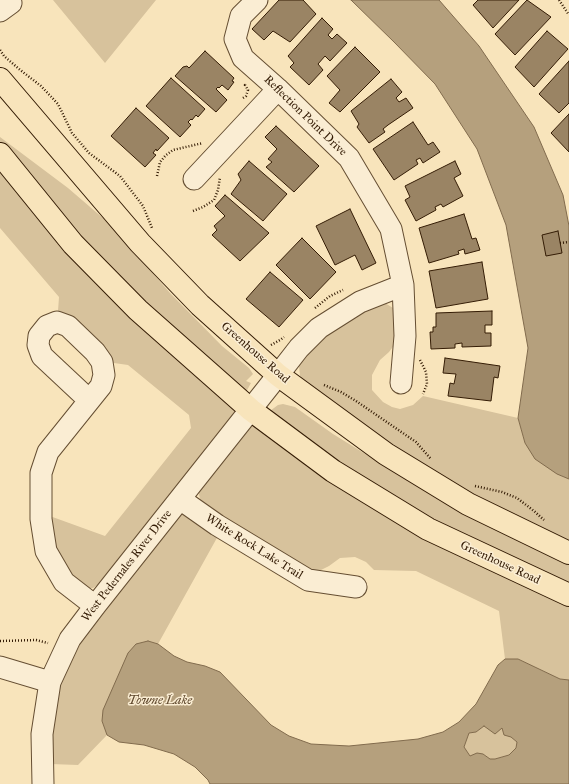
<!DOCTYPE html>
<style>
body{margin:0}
canvas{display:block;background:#f8e4bb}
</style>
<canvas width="569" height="784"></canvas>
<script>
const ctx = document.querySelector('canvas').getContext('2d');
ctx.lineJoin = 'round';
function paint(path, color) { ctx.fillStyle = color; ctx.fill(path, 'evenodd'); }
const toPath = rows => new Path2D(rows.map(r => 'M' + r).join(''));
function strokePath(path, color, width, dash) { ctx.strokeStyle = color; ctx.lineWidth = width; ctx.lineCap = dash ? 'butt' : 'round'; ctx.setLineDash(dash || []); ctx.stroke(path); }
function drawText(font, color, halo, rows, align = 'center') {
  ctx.font = font + ' "IM FELL Great Primer",serif'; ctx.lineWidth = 3; ctx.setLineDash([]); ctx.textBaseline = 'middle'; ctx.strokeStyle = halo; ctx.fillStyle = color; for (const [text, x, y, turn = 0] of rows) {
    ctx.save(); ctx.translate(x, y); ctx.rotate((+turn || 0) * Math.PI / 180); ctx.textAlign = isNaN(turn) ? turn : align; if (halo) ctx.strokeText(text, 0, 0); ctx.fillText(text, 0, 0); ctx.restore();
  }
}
const green = toPath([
 [53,0,156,0,105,63],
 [0,137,68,188,111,225,122,236,149,269,170,293,222,346,249,368,253,374,246,381,251,383,229,422,100,583,93,588,86,588,79,586,56,556,47,515,105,536,191,428,189,415,128,365,107,362,71,317,58,311,59,297,0,228],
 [385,303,393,308,397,316,395,344,389,352,380,360,372,375,372,390,383,402,392,407,400,409,413,405,423,396,518,418,525,443,557,474,569,479,569,544,494,508,368,430,305,384,300,376,299,366,303,356,326,333,348,317],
 [283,404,295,407,333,434,388,468,569,562,569,680,560,679,518,659,505,659,499,611,416,571,374,570,366,562,355,557,340,558,329,566,319,571,305,569,205,506,200,499,198,490,243,431,278,405],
 [181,513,189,514,218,536,158,644,148,641,136,645,102,721,107,735,78,765,50,764,53,702,80,635],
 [484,726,502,727,517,742,516,748,509,755,495,759,490,759,483,754,470,756,464,747,469,733,476,732]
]);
const water = toPath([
 [351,0,439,0,479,46,534,127,563,195,569,226,569,479,557,474,535,459,525,443,518,418,528,348,506,225,477,149,435,84,394,42,351,0],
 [148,641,158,644,174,656,187,662,205,666,220,672,271,725,289,736,311,744,349,746,418,739,443,732,459,722,476,704,498,665,505,659,518,659,560,679,569,680,569,784,210,784,208,780,195,767,174,754,144,745,119,742,107,735,102,721,103,710,128,653,136,644,148,641],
 [484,726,495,734,502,728,504,735,511,737,517,742,516,748,509,755,495,759,490,759,483,754,477,753,470,756,464,747,469,733,476,732,484,726]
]);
const building = toPath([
 [279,0,303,0,316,14,290,42,273,31,264,40,252,29,279,0],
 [478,0,519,0,493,28,473,5,478,0],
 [527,0,551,17,515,55,495,34,527,0],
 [322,18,333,29,328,35,332,39,337,34,347,43,330,61,325,56,318,64,323,70,309,85,290,67,294,63,288,56,322,18],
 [547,31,568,49,534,87,515,67,547,31],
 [355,47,380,72,340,112,329,103,340,90,327,76,355,47],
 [205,51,234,78,232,81,234,82,228,90,222,85,219,88,218,87,216,89,227,100,216,112,175,76,183,67,187,66,189,68,205,51],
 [569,61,569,103,559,113,539,94,569,61],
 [171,78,205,109,198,117,196,115,192,120,191,119,188,122,191,125,180,137,146,106,171,78],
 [391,79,402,92,396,98,399,102,406,98,413,108,388,125,383,129,385,132,369,143,357,127,359,124,351,111,391,79],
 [136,108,169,138,157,151,156,149,153,153,156,155,145,167,111,136,136,108],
 [569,114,569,152,551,133,569,114],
 [413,122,428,145,433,142,440,152,423,163,420,158,416,160,418,164,394,180,373,149,413,122],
 [276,126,319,166,294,192,266,167,272,162,268,159,277,149,265,137,276,126],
 [249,161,287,194,263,221,231,194,241,180,238,174,249,161],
 [455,161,461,174,454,178,463,196,443,207,441,204,435,207,436,210,416,221,405,200,410,197,405,186,455,161],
 [225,195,269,233,240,261,212,235,217,230,214,226,225,216,215,206,225,195],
 [350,209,376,263,362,270,355,255,335,265,316,226,350,209],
 [464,214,472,239,476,238,480,250,465,254,464,249,458,251,459,254,429,263,419,228,464,214],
 [558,231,562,253,546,256,542,235,558,231],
 [302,238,336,272,310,299,276,265,302,238],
 [482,262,488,299,436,308,429,271,482,262],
 [270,272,303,300,279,327,246,299,270,272],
 [492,311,492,325,485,325,485,333,491,333,491,346,462,347,462,343,455,344,455,348,431,349,430,332,433,332,433,327,436,327,436,313,492,311],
 [445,358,500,366,498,378,494,377,491,401,448,396,450,383,454,384,456,374,443,373,445,358]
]);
const path = toPath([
 [559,0,569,15],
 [0,50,4,56,19,69,41,86,58,104,72,133,89,153,120,176,143,206,152,228],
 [243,98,246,96,248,90,245,85,246,85],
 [157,176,160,162,166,155,173,150,203,143],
 [193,211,203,207,214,200,218,190,220,177],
 [560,243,569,242],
 [315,308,330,296,343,290],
 [271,345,280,340,284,337],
 [420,360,426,372,427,384,423,394],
 [324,385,341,392,356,401,416,442,431,459],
 [475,486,502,492,517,498,534,511,544,520],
 [0,641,36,640,48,643]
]);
const minor = toPath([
 [257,0,241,16,235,39,243,58,278,89,349,158,391,229,403,285,405,336,401,383],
 [0,11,11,3],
 [194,179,278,89],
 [89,400,42,356,38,345,39,336,47,326,57,322,68,326,95,352,102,362,104,375,101,386,48,452,41,473,41,519,46,551,64,582,95,606],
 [180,499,217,525,308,580,356,587],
 [0,667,50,682],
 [43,784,42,734,50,682,70,639,95,606,278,375,299,348,319,328,360,302,403,285]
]);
const major = toPath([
 [0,79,140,243,200,305,278,375,386,454,468,504,569,553],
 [0,154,73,244,138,310,251,410,333,471,428,529,569,595]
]);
const streetNames = [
 ["Reflection Point Drive",305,116,44],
 ["Greenhouse Road",255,353,41],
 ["White Rock Lake Trail",254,547,32],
 ["Greenhouse Road",500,563,25],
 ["West Pedernales River Drive",127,566,-52]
];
const waterNames = [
 ["Towne Lake",160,701]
];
paint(green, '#d7c29c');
paint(water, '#b5a07d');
strokePath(water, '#816b4d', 1);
paint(building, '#9a8464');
strokePath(building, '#341c05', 1);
strokePath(minor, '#654e32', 23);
strokePath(major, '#341c05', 24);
strokePath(path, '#341c05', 2.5, [1, 2]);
strokePath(minor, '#faedd3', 21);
strokePath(major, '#f8e4bb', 22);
drawText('12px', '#341c05', '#faedd3', streetNames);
drawText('italic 13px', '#614a2f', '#faedd3', waterNames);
</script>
